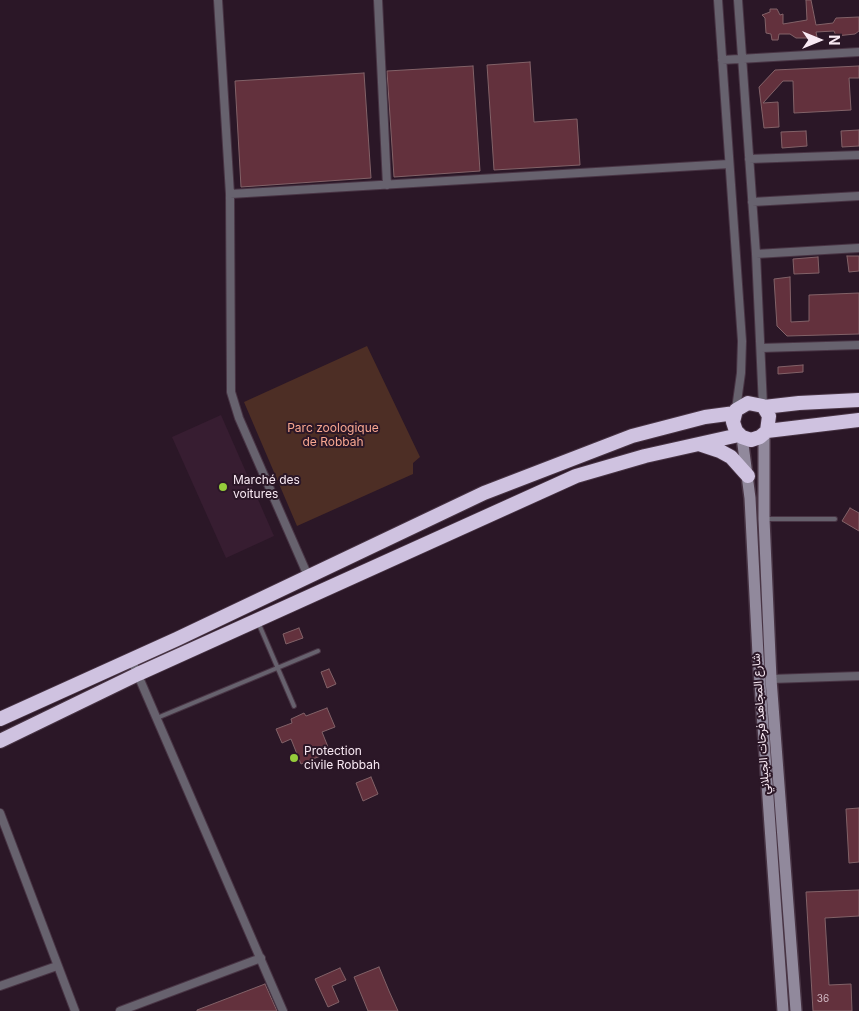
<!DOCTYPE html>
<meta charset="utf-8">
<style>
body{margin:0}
#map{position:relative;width:859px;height:1011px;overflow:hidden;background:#2b1727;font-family:Inter,sans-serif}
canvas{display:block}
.north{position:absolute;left:794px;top:15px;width:50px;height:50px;-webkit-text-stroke:4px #2b1727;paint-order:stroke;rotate:90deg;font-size:14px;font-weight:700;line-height:20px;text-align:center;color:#f8e9f3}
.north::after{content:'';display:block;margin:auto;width:18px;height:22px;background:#f8e9f3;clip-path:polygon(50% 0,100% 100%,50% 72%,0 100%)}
</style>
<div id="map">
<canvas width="859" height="1011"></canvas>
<div class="north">N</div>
</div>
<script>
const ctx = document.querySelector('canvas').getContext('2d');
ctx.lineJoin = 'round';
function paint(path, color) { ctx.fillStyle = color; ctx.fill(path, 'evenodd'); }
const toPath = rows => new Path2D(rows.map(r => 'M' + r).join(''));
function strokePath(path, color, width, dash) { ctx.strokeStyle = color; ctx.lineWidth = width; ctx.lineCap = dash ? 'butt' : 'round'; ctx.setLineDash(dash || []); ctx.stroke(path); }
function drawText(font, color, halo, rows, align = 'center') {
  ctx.font = font + ' Inter,Vazirmatn,sans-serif'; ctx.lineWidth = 4; ctx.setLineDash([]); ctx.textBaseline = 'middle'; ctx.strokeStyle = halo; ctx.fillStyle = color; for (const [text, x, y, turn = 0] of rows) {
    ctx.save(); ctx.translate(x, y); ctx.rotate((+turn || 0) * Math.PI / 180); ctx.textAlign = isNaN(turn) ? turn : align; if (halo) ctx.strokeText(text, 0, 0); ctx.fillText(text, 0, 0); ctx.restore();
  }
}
const built = toPath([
 [221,415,274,536,226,558,172,437]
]);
const green = toPath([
 [367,346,420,457,413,463,413,474,297,526,244,402]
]);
const building = toPath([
 [806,0,811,0,816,25,833,23,836,18,859,17,859,31,855,34,836,36,834,31,816,32,817,37,815,38,796,38,790,34,779,34,778,40,772,40,771,34,766,33,765,18,762,15,770,12,770,9,777,9,780,15,783,14,783,24,807,20,806,0],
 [530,62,534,122,577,119,580,165,494,170,487,65,530,62],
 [473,66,480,171,394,177,387,71,473,66],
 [859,66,859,78,849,78,851,110,794,113,793,81,783,81,763,103,778,102,779,127,764,128,759,87,775,70,859,66],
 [364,73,371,178,241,187,235,81,364,73],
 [859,130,859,146,842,147,841,131,859,130],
 [806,131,807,146,782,148,781,132,806,131],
 [847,256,859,256,859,271,849,272,847,256],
 [818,257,819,273,794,274,793,259,818,257],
 [790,277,791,322,809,321,809,295,859,293,859,334,787,336,777,326,774,279,790,277],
 [803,365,803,372,778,374,778,367,803,365],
 [850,508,859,513,859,531,842,521,850,508],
 [299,628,303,638,286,644,283,634,299,628],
 [329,669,336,684,327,688,321,672,329,669],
 [327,708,335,727,322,732,330,752,301,764,291,739,282,743,276,729,292,723,291,719,304,713,306,716,327,708],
 [371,777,378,794,363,801,356,783,371,777],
 [859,808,859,862,849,863,846,809,859,808],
 [859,890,859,916,825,918,829,985,851,984,852,1011,813,1011,806,892,859,890],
 [379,967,389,991,398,1011,368,1011,354,977,379,967],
 [340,968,346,980,332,986,339,1002,328,1007,315,979,340,968],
 [265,984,277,1011,197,1011,197,1010,265,984]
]);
const lane = toPath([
 [767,519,835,519],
 [258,622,294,706],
 [157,718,318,651]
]);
const street = toPath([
 [218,0,230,194,231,392,239,418,308,576],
 [378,0,387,185],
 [718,0,742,341,741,373,736,409],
 [738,0,756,254,763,406],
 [722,60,859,52],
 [749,159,859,155],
 [230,194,729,164],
 [752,202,859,196],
 [756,254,859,248],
 [761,348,859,345],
 [131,659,283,1011],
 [771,679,859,676],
 [0,813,75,1011],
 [0,986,57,966],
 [120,1011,261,958]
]);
const secondary = toPath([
 [764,435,764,519,771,679,796,1011],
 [742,437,750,498,758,655,783,1011]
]);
const highway = toPath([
 [764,407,799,403,859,400],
 [767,431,769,416,763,406,748,403,736,410,733,422,736,431,742,437,751,440,760,437,767,431,859,420],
 [699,444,720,451,731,457,748,476],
 [0,719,177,639,484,493,632,436,705,417,735,413],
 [0,741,138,674,576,476,645,456,739,435]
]);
const markers = [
 [223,487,5,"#95cc3b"],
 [294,758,5,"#95cc3b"]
];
const numberNames = [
 ["36",823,999]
];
const parkNames = [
 ["Parc zoologique",333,428],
 ["de Robbah",333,442]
];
const poiNames = [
 ["Marché des",233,480],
 ["voitures",233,494],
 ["Protection",304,751],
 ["civile Robbah",304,765]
];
const streetNames = [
 ["شارع المجاهد فرحات الجيلاني",761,724,-94]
];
paint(built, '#371d31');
paint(green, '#4d2e25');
paint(building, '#63313d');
strokePath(building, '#826268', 1);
strokePath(lane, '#483444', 6);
strokePath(street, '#483444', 10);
strokePath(secondary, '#483444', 14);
strokePath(highway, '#483444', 16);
strokePath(lane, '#67626e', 4);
strokePath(street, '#67626e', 8);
strokePath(secondary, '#91899c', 11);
strokePath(highway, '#cfc2e0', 14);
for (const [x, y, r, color] of markers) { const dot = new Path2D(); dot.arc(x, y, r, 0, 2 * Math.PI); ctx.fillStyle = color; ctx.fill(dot); strokePath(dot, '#2b1727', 2); }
drawText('10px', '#d3bbc6', null, numberNames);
drawText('12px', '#f8a790', '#2b1727', parkNames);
drawText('12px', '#f8e9f3', '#2b1727', poiNames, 'left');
drawText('12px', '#f8e9f3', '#2b1727', streetNames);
</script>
